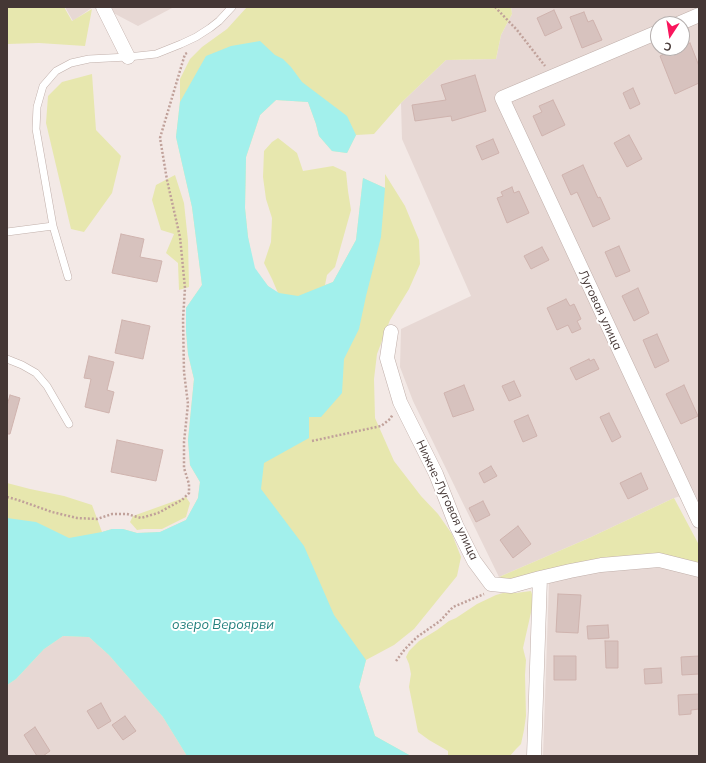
<!DOCTYPE html>
<meta charset="utf-8">
<style>
body{margin:0}
#map{position:relative;width:706px;height:763px;overflow:hidden;background:#f3e9e6;font-family:Mulish,sans-serif}
canvas{display:block}
.frame{position:absolute;inset:0;border:8px solid #453735;pointer-events:none}
.north{position:absolute;left:650px;top:16px;width:40px;height:40px;box-sizing:border-box;background:#fff;border:1px solid #b5afae;border-radius:50%;rotate:192deg;font-size:11px;font-weight:700;line-height:16px;text-align:center;color:#453735}
.north::after{content:'';display:block;margin:auto;width:14px;height:18px;background:#f9165d;clip-path:polygon(50% 0,100% 100%,50% 72%,0 100%)}
</style>
<div id="map">
<canvas width="706" height="763"></canvas>
<div class="frame"></div>
<div class="north">С</div>
</div>
<script>
const ctx = document.querySelector('canvas').getContext('2d');
ctx.lineJoin = 'round';
function paint(path, color) { ctx.fillStyle = color; ctx.fill(path, 'evenodd'); }
const toPath = rows => new Path2D(rows.map(r => 'M' + r).join(''));
function strokePath(path, color, width, dash) { ctx.strokeStyle = color; ctx.lineWidth = width; ctx.lineCap = dash ? 'butt' : 'round'; ctx.setLineDash(dash || []); ctx.stroke(path); }
function drawText(font, color, halo, rows, align = 'center') {
  ctx.font = font + ' Mulish,sans-serif'; ctx.lineWidth = 4; ctx.setLineDash([]); ctx.textBaseline = 'middle'; ctx.strokeStyle = halo; ctx.fillStyle = color; for (const [text, x, y, turn = 0] of rows) {
    ctx.save(); ctx.translate(x, y); ctx.rotate((+turn || 0) * Math.PI / 180); ctx.textAlign = isNaN(turn) ? turn : align; if (halo) ctx.strokeText(text, 0, 0); ctx.fillText(text, 0, 0); ctx.restore();
  }
}
const residential = toPath([
 [65,7,93,7,73,21],
 [102,7,174,7,138,26],
 [511,7,699,7,699,503,694,492,674,498,589,538,499,577,413,401,400,367,401,329,471,296,402,139,401,103,446,60,496,59,501,35,512,14],
 [658,24,682,24,682,48,658,48],
 [657,565,699,575,699,756,543,756,549,583,598,571],
 [63,636,89,637,109,655,163,717,187,756,7,756,7,685,16,679,44,649]
]);
const green = toPath([
 [7,7,64,7,72,21,92,9,85,46,39,43,7,44],
 [247,7,511,7,512,14,501,35,496,59,446,60,401,103,374,134,356,135,347,153,332,151,319,136,316,124,308,102,276,100,260,115,246,157,245,208,248,237,254,268,268,286,278,293,272,279,264,263,271,242,272,218,266,199,263,177,264,151,272,142,278,138,297,153,303,171,333,166,346,172,348,191,351,210,335,267,327,275,325,285,333,282,356,240,363,178,385,188,385,174,405,206,419,240,420,264,409,289,390,320,377,354,374,379,375,418,394,461,421,496,438,514,452,534,461,557,457,576,414,629,394,645,366,660,359,687,375,736,411,756,187,756,163,717,109,655,89,637,63,636,44,649,16,679,7,685,7,483,30,489,64,496,92,505,102,532,112,529,123,529,137,533,160,532,186,520,198,498,200,482,190,465,188,440,194,379,188,354,186,331,186,308,202,285,192,207,176,137,180,101,180,79,190,59,202,47,227,29],
 [92,74,96,130,121,156,112,193,84,232,71,229,46,123,48,96,62,82],
 [175,175,184,203,188,241,189,287,179,290,178,263,166,253,174,234,161,230,152,200,156,185],
 [186,497,190,503,186,517,162,529,144,529,137,530,130,522,133,516],
 [674,498,699,545,699,564,658,554,511,581,499,577,589,538],
 [531,591,532,594,532,608,523,648,526,660,525,675,526,716,524,730,521,744,516,749,510,756,448,756,448,751,429,740,418,732,409,687,411,674,409,664,406,657,409,651,419,641,437,630,449,621,456,618,477,604,496,595,503,593,516,593]
]);
const water = toPath([
 [260,41,275,55,283,59,291,67,302,82,347,116,356,135,347,153,332,151,319,136,316,124,308,102,276,100,260,115,246,157,245,208,248,237,255,268,268,286,279,293,298,296,333,282,356,240,363,178,385,188,381,237,366,296,359,329,344,359,342,393,321,417,309,417,309,438,264,463,261,489,304,546,334,615,366,660,359,687,375,736,411,756,187,756,163,717,109,655,89,637,63,636,44,649,16,679,7,685,7,518,36,522,69,538,102,532,112,529,123,529,137,533,160,532,186,520,198,498,200,482,190,465,188,440,194,379,188,354,186,331,186,308,202,285,192,207,176,137,180,102,206,56,231,46]
]);
const building = toPath([
 [554,10,562,28,545,36,537,18,554,10],
 [584,12,588,22,593,20,602,40,582,48,570,17,584,12],
 [690,43,699,66,699,83,675,94,660,56,678,48,682,48,682,47,690,43],
 [475,75,486,111,452,121,451,116,415,121,412,105,446,100,441,85,475,75],
 [633,88,640,104,630,109,623,93,633,88],
 [553,100,565,125,542,136,533,116,542,112,539,106,553,100],
 [629,135,642,159,627,167,614,143,629,135],
 [493,139,499,153,482,160,476,146,493,139],
 [583,165,598,198,600,197,610,219,593,227,577,192,571,195,562,175,583,165],
 [512,187,514,193,519,191,529,213,507,223,497,198,503,196,501,192,512,187],
 [121,234,144,239,140,257,162,261,157,282,112,273,121,234],
 [619,246,630,271,616,277,605,252,619,246],
 [542,247,549,260,531,269,524,256,542,247],
 [638,288,649,313,634,321,622,296,638,288],
 [566,299,570,306,574,304,581,319,577,321,581,329,572,333,568,325,557,330,547,308,566,299],
 [122,320,150,326,143,359,115,353,122,320],
 [657,334,669,361,655,368,643,340,657,334],
 [89,356,114,362,107,390,114,392,109,413,85,407,91,379,84,378,89,356],
 [589,359,590,361,594,359,599,369,576,380,570,368,589,359],
 [514,381,521,396,509,401,502,386,514,381],
 [464,385,474,410,453,417,444,393,464,385],
 [684,385,698,416,681,424,666,394,684,385],
 [10,395,20,398,10,434,7,434,7,406,10,395],
 [609,413,621,437,612,442,600,417,609,413],
 [528,415,537,436,523,442,514,421,528,415],
 [117,440,163,450,156,481,111,472,117,440],
 [491,466,497,476,484,483,479,473,491,466],
 [641,473,648,489,628,499,620,483,641,473],
 [483,501,490,515,476,522,469,508,483,501],
 [518,526,531,544,513,558,500,540,518,526],
 [558,594,581,595,578,633,556,632,558,594],
 [608,625,609,638,588,639,587,626,608,625],
 [605,641,618,641,618,668,606,668,605,641],
 [554,656,576,656,576,680,554,680,554,656],
 [699,656,699,674,682,675,681,657,699,656],
 [661,668,662,683,645,684,644,669,661,668],
 [699,694,699,709,691,710,691,714,679,715,678,695,699,694],
 [101,703,111,721,98,729,87,711,101,703],
 [125,716,136,731,123,740,112,725,125,716],
 [35,727,50,751,43,756,37,756,24,735,35,727]
]);
const path = toPath([
 [495,7,517,30,545,66],
 [312,441,381,426,390,419,393,414],
 [7,497,18,500,52,512,77,518,97,519,112,514,127,514,141,518,158,513,182,500,189,493,189,484,184,468,184,442,188,404,184,372,183,319,185,288,180,237,167,180,160,138,185,54,187,53],
 [396,661,405,649,417,637,440,621,453,607,484,594]
]);
const lane = toPath([
 [7,232,53,226],
 [68,277,53,226,36,129,37,107,43,86,56,71,71,63,89,59,128,57,156,54,181,44,196,37,210,28,219,21,232,7],
 [7,359,22,365,36,373,47,386,69,424]
]);
const street = toPath([
 [103,7,128,57],
 [678,24,699,15],
 [658,32,502,98,699,521],
 [391,332,387,358,400,402,436,474,456,525,474,561,491,584,511,586,540,578,534,756],
 [540,578,570,571,601,565,659,560,699,570]
]);
const streetNames = [
 ["Луговая улица",600,310,65],
 ["Нижне-Луговая улица",447,500,65]
];
const waterNames = [
 ["озеро Вероярви",223,625]
];
paint(residential, '#e7d8d4');
paint(green, '#e7e7ae');
paint(water, '#a2f0ec');
paint(building, '#d7c2be');
strokePath(building, '#cfb3ae', 1);
strokePath(lane, '#c1b0ab', 8);
strokePath(street, '#c1b0ab', 15);
strokePath(path, '#c0a19a', 2.5, [2, 2]);
strokePath(lane, '#fff', 7);
strokePath(street, '#fff', 14);
drawText('12px', '#453735', '#fff', streetNames);
drawText('italic 13px', '#25817e', '#fff', waterNames);
</script>
